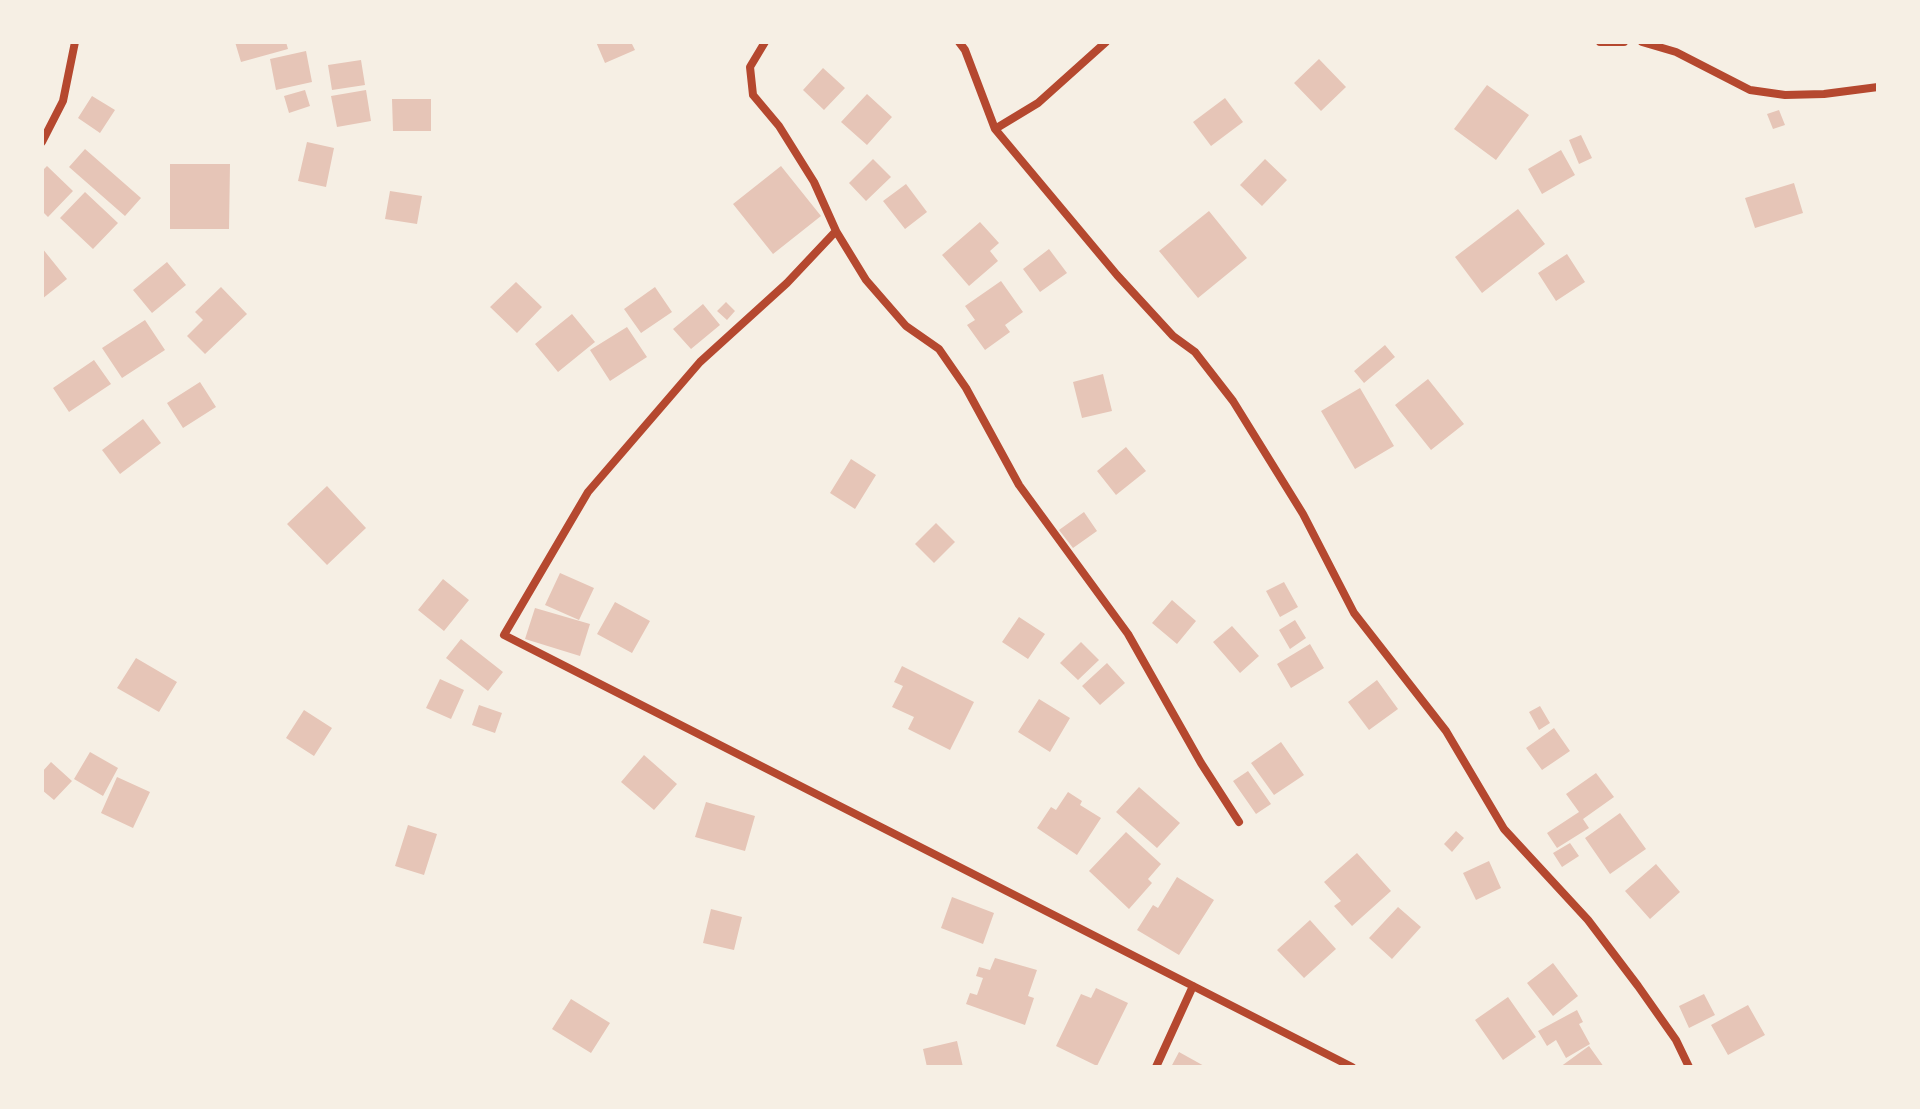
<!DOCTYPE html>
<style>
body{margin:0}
#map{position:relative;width:1920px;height:1109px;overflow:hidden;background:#f6efe4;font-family:"Golos Text",sans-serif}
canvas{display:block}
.frame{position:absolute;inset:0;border:44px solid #f6efe4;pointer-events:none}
</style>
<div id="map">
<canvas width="1920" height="1109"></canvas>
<div class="frame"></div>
</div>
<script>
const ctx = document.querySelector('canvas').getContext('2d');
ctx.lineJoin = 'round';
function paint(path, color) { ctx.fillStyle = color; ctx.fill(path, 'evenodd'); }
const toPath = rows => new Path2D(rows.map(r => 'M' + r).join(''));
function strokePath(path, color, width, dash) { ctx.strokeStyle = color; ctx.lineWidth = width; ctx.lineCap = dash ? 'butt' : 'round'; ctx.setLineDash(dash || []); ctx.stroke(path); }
const building = toPath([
 [235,42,286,42,288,49,241,62],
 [596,42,631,42,635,50,605,63],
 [306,51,312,82,276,90,270,59],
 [1319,59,1346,87,1321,111,1294,83],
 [361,60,365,85,332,90,328,65],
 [823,68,845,88,824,110,803,90],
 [1487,85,1529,115,1496,160,1454,129],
 [305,90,310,106,289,113,284,96],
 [366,90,371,121,337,127,331,96],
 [867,94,892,117,867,145,841,122],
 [92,96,115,110,100,133,78,118],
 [1225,98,1243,122,1211,146,1193,122],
 [392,99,431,99,431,131,393,131],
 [1779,110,1785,125,1773,129,1767,114],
 [1581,135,1592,158,1579,164,1569,140],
 [307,142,334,148,326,187,298,181],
 [85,149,141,198,125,216,69,167],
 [1561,150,1575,175,1542,194,1528,169],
 [873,159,891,177,866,201,849,183],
 [1265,159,1287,180,1262,206,1240,185],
 [170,164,230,164,229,229,170,229],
 [47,166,73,191,48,217,42,211,42,171],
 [781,166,821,216,773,254,733,204],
 [1794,183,1803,213,1755,228,1745,198],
 [906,184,927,212,905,229,883,201],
 [390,191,422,196,417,224,385,219],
 [85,192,118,223,93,249,60,218],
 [1518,209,1545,244,1482,293,1455,257],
 [1209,211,1247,258,1198,298,1159,251],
 [980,222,999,243,990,251,998,261,969,286,942,255],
 [42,248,67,279,42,299],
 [1049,249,1067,273,1040,292,1023,269],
 [1567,254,1585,282,1556,301,1538,273],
 [167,262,186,285,152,313,133,290],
 [1001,281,1023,312,1005,325,1010,332,985,350,967,325,975,320,965,306],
 [516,282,542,307,517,333,490,307],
 [221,287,247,314,205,354,187,336,203,320,195,312],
 [655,287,672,312,641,333,624,309],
 [726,302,735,311,727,320,717,311],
 [703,304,720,325,691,349,673,329],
 [572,314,595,342,558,372,535,344],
 [145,320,165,350,122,378,102,348],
 [627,327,647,357,610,381,590,350],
 [1385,345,1395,357,1364,383,1354,371],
 [94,360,111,384,69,412,53,388],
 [1103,374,1112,411,1082,418,1073,382],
 [1428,379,1464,424,1431,450,1395,405],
 [200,382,216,407,183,428,167,403],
 [1360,388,1394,446,1355,469,1321,411],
 [143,419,161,443,120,474,102,450],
 [1126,447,1146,471,1116,495,1097,471],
 [851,459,876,475,855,509,830,493],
 [327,486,366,528,327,565,287,524],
 [1084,512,1097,531,1073,548,1059,530],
 [936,523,955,542,934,563,915,544],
 [560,573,594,588,579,620,545,605],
 [443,579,469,600,444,631,418,610],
 [1284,582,1298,607,1280,617,1266,591],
 [1172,600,1196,621,1177,644,1152,623],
 [615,602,650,621,632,653,597,634],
 [535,608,590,624,580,656,525,639],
 [1019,617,1045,634,1028,659,1002,642],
 [1295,620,1306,638,1290,649,1279,630],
 [1232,626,1259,656,1240,673,1213,642],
 [461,639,503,672,488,691,446,658],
 [1081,642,1099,660,1078,680,1060,663],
 [1310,644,1324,668,1291,688,1277,664],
 [136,658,177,682,159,712,117,688],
 [1107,663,1125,683,1100,705,1082,686],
 [902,666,974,702,950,750,908,729,914,717,892,707,903,686,894,682],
 [440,679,464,690,451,719,426,708],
 [1377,680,1398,709,1369,730,1348,702],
 [1039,699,1070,718,1050,752,1018,732],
 [479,705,502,713,495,733,472,725],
 [1540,706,1550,723,1539,730,1529,712],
 [304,710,332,728,314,756,286,738],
 [1554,728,1570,751,1542,770,1526,748],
 [1281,742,1304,775,1274,795,1251,763],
 [90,752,118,768,103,796,74,779],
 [644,755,677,784,654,810,621,782],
 [51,762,72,781,54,800,42,790,42,772],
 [1248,771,1271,804,1256,814,1233,781],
 [1596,773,1614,797,1583,819,1589,828,1557,848,1547,833,1579,812,1566,794],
 [117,777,150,792,133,828,101,813],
 [1139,787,1180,823,1157,848,1116,812],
 [1068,792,1082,801,1080,805,1101,818,1077,855,1037,828,1051,807,1056,810],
 [706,802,755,816,745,851,695,837],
 [1620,813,1646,849,1610,874,1585,838],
 [408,825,437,834,424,875,395,866],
 [1456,831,1464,838,1452,852,1444,844],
 [1126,832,1161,864,1148,879,1152,883,1129,909,1089,871],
 [1570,843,1579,856,1562,867,1553,853],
 [1357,853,1391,891,1352,926,1334,906,1341,901,1324,882],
 [1489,861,1501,888,1476,900,1463,873],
 [1656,864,1680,892,1650,919,1625,891],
 [1177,877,1214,900,1179,955,1137,930,1153,905,1158,908],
 [952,897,994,913,983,944,941,928],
 [1398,907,1421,927,1392,959,1369,938],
 [711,909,742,917,734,950,703,943],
 [1310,920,1336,949,1304,978,1277,950],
 [995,958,1037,970,1028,996,1034,998,1025,1025,966,1004,970,993,977,995,983,978,976,976,979,967,990,970],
 [1553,963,1578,996,1553,1016,1527,983],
 [1096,988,1128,1003,1097,1066,1056,1046,1081,994,1091,998],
 [1704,994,1715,1015,1689,1028,1679,1006],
 [1508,997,1536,1037,1503,1060,1475,1020],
 [571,999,610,1023,591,1053,552,1029],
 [1748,1005,1765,1035,1728,1055,1711,1025],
 [1577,1010,1583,1022,1579,1024,1590,1044,1566,1058,1556,1040,1547,1046,1538,1031],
 [957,1041,963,1067,927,1067,923,1049],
 [1589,1046,1604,1067,1560,1067],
 [1179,1052,1206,1067,1171,1067]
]);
const minor = toPath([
 [765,42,750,67,753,95,779,126,814,182,836,231,866,280,906,326,939,349,966,388,1019,485,1128,634,1201,763,1239,822],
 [959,42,965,50,995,129,1117,275,1173,336,1195,352,1233,401,1303,514,1354,613,1446,731,1504,829,1588,920,1638,986,1676,1040,1689,1067],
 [1600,42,1624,42],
 [1642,42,1676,52,1750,90,1785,95,1824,94,1878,87],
 [995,129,1038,103,1106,42],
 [42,142,63,101,75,42],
 [836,231,787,283,700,362,588,492,504,635,1352,1067],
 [1156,1067,1193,986]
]);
paint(building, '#e6c5b7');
strokePath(minor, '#b5482f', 8);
</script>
